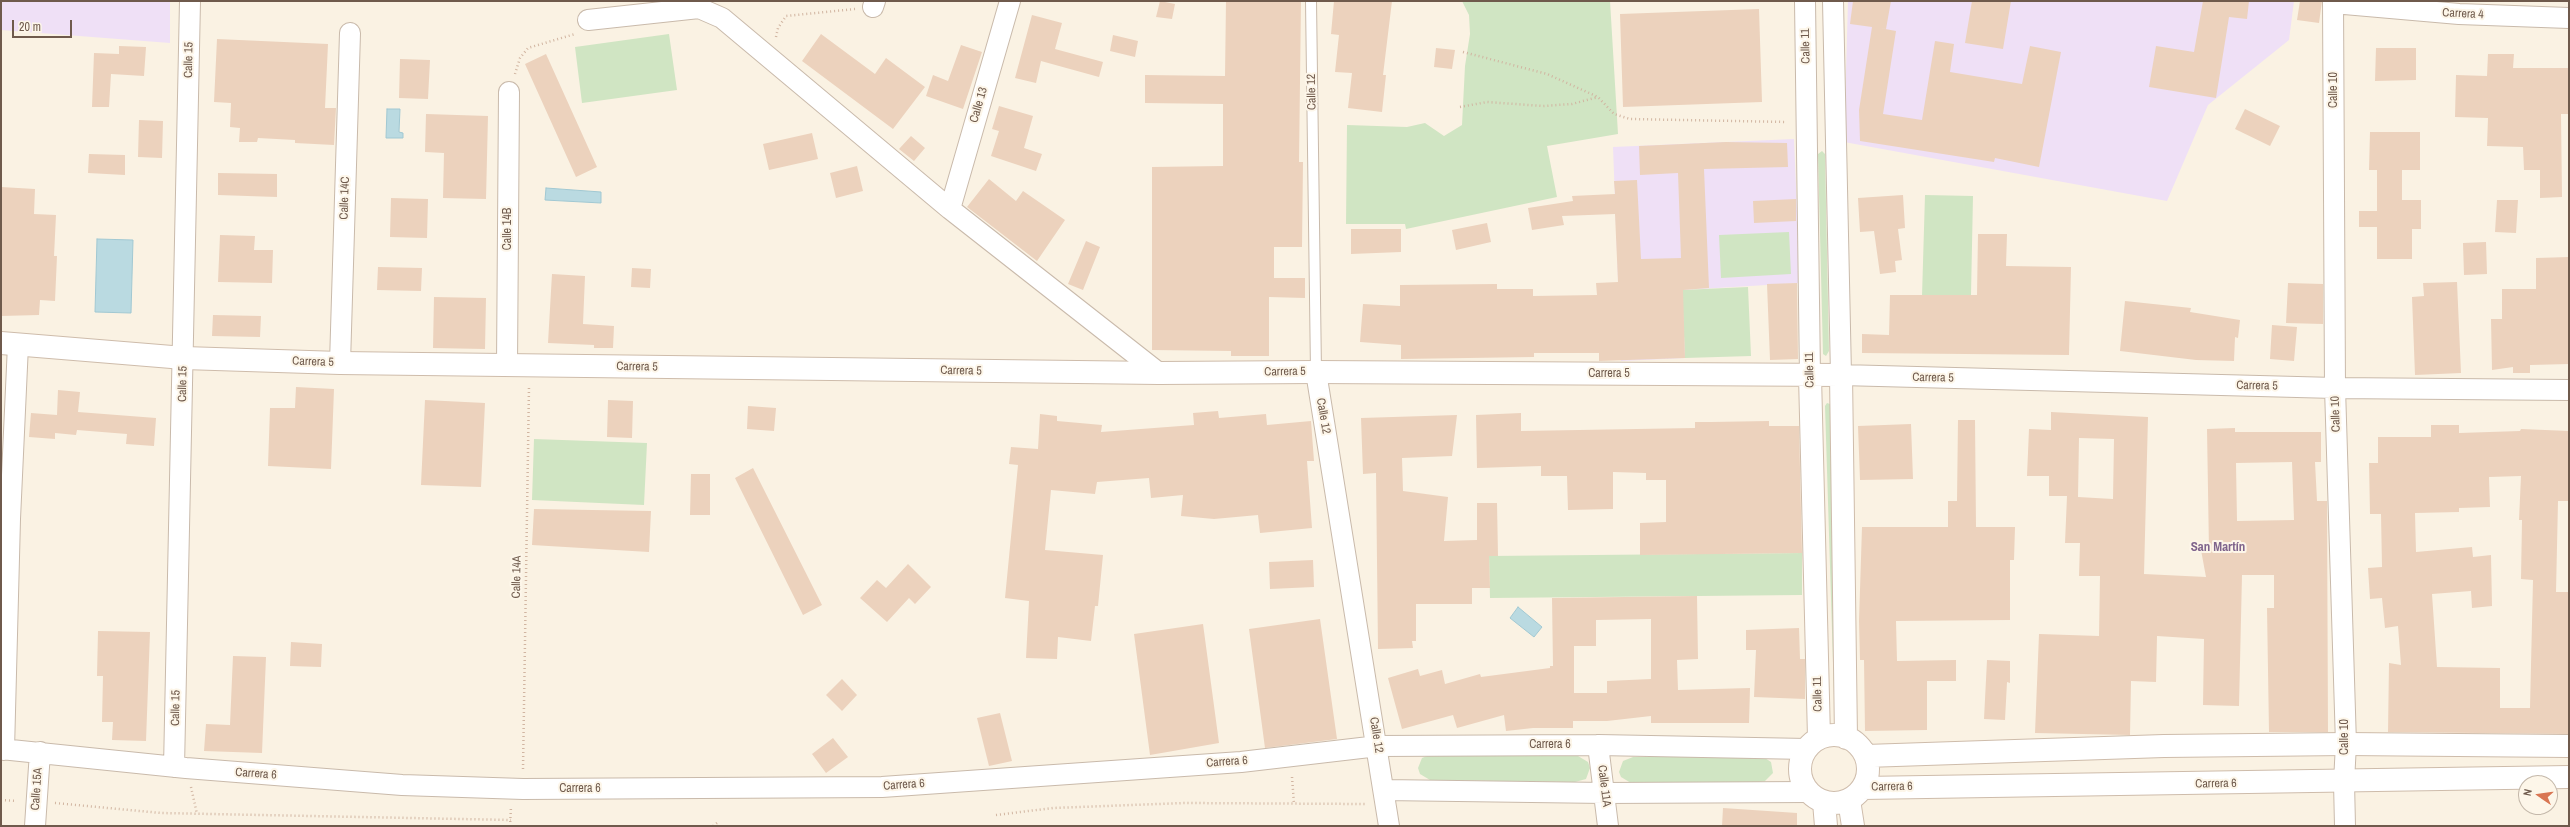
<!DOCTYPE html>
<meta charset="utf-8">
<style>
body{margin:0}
#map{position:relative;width:2570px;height:827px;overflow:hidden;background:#faf2e3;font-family:"Archivo Narrow",sans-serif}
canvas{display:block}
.frame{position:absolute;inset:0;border:2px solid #6f5a4c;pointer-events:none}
.north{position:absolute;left:2518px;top:775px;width:40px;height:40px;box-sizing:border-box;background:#fdf6e9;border:1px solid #c4b8aa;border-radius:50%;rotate:283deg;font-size:11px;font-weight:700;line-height:16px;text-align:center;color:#6f5a4c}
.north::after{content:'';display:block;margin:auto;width:14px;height:18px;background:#d97653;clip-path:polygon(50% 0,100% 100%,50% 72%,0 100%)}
.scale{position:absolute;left:12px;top:20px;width:60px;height:18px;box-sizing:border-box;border:2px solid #6f5a4c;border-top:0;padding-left:5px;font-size:12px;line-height:14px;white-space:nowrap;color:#6f5a4c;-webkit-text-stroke:3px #fdf6e9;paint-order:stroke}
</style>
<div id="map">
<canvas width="2570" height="827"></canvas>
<div class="frame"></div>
<div class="north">N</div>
<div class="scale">20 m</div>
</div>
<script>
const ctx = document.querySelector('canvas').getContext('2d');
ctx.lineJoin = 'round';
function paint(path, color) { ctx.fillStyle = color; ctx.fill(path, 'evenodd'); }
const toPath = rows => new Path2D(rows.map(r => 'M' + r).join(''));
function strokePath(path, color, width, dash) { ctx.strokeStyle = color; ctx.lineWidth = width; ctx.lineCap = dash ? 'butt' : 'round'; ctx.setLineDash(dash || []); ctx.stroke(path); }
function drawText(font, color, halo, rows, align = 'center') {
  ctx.font = font + ' "Archivo Narrow",sans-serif'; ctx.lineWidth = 4; ctx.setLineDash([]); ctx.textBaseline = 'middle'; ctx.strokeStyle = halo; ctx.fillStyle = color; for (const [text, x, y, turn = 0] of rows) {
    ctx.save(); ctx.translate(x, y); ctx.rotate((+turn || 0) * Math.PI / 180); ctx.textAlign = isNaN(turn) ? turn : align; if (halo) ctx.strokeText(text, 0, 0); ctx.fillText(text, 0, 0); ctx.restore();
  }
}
const education = toPath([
 [1,1,170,1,170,43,1,30],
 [1848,1,2294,1,2289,40,2208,105,2167,201,1844,142],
 [1794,139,1800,283,1683,290,1685,358,1621,361,1613,147]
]);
const green = toPath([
 [1462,1,1610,1,1618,134,1547,146,1557,197,1406,229,1405,224,1346,224,1347,125,1407,127,1425,123,1444,136,1462,125,1465,66,1470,34,1469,15],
 [669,34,677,90,582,103,575,47],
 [1822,151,1825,154,1829,351,1826,356,1823,354,1818,154],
 [1925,195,1973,196,1971,295,1922,296],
 [1789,232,1791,274,1721,278,1719,235],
 [1748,287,1751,356,1685,358,1682,290],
 [1827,403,1830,404,1835,727,1825,406],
 [534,439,647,443,644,505,532,500],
 [1802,553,1802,595,1490,598,1489,556],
 [1432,754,1578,756,1588,762,1590,768,1586,779,1575,782,1430,780,1420,774,1418,768,1422,758],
 [1762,756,1771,762,1773,773,1765,781,1759,782,1631,783,1621,777,1619,772,1623,761,1633,757]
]);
const water = toPath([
 [387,109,400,109,399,132,403,133,403,138,386,138,387,109],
 [546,188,601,192,601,203,545,200,546,188],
 [97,239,133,240,131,313,95,312,97,239],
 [1518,607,1542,627,1534,637,1510,618,1518,607]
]);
const building = toPath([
 [1160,1,1175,4,1172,19,1156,17],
 [1226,1,1301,1,1299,162,1303,162,1302,247,1274,247,1274,278,1305,278,1305,298,1269,297,1269,356,1231,356,1231,351,1152,350,1152,167,1223,166,1223,104,1145,103,1145,75,1225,76],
 [1334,1,1392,1,1383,75,1386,75,1382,112,1348,108,1352,73,1335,72,1339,35,1331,34],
 [1853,1,1891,1,1886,29,1880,28,1896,31,1883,114,1922,120,1935,41,1954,44,1950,72,2022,84,2030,46,2061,52,2039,167,1995,158,1994,162,1860,141,1859,110,1872,27,1850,24],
 [1972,1,2011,1,2003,49,1965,43],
 [2203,1,2249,1,2247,19,2229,17,2216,98,2149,87,2156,46,2194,52],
 [2300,1,2322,1,2319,23,2297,20],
 [1759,9,1762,102,1623,107,1620,14],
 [1032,15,1062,23,1055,49,1103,62,1099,77,1041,61,1036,83,1015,78],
 [821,34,875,74,886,58,925,87,893,129,802,61],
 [1113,35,1138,41,1135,57,1110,51],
 [217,39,328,44,325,108,336,108,334,145,295,143,295,140,258,138,257,142,239,142,240,128,230,127,231,103,214,102],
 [961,45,982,52,963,109,926,96,933,75,948,81],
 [119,46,146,47,144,76,111,74,109,107,92,107,94,53,119,54],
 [1436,48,1455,50,1452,69,1434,67],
 [2376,48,2416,48,2416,80,2375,81],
 [546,54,597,167,576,177,525,64],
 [2488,54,2514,54,2513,68,2568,68,2568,114,2561,114,2562,197,2540,198,2540,170,2524,170,2523,147,2487,146,2488,118,2455,117,2456,75,2487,76],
 [400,59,430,60,428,99,399,98],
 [999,106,1033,116,1024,148,1042,154,1036,171,991,156,999,131,992,129],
 [2245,109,2280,126,2270,146,2235,129],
 [426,114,488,116,486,199,443,198,444,153,425,152],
 [139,120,163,121,162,158,138,157],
 [2370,132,2420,132,2420,170,2402,170,2402,200,2421,200,2421,229,2412,229,2412,259,2377,259,2377,227,2359,227,2359,211,2377,211,2377,170,2369,170],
 [812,133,818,159,769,170,763,144],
 [911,136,925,148,914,161,899,149],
 [1726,142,1787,143,1788,167,1704,169,1709,288,1683,290,1685,358,1599,361,1599,353,1534,353,1534,357,1401,359,1401,345,1360,342,1363,304,1400,306,1400,285,1497,284,1497,289,1533,289,1533,296,1597,295,1596,283,1618,282,1615,214,1562,216,1564,225,1532,230,1528,208,1573,201,1572,196,1615,194,1614,181,1637,180,1641,259,1681,258,1678,173,1640,175,1639,146],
 [89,154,125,155,125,175,88,173],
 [857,166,863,191,836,198,830,173],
 [218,173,277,174,277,197,218,195],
 [989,179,1016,201,1023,191,1065,220,1037,261,967,207],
 [1,187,35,189,34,214,56,215,54,256,57,256,55,301,40,300,39,315,1,316],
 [1903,195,1905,228,1898,229,1902,260,1895,261,1896,272,1880,274,1874,231,1860,232,1858,198],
 [391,198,428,199,427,238,390,237],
 [1796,199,1796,221,1754,223,1753,201],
 [2497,200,2518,200,2516,233,2495,232],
 [1487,223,1491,242,1456,250,1452,230],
 [1351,229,1401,229,1401,252,1351,254],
 [1978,234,2007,234,2006,266,2071,267,2069,355,1862,353,1862,334,1889,335,1890,295,1977,295],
 [220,235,255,236,254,250,273,250,272,283,218,282],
 [1086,241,1100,247,1083,290,1068,284],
 [2486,242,2487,274,2464,275,2463,243],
 [2569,257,2569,364,2530,365,2530,373,2513,373,2513,367,2492,370,2491,319,2502,319,2502,289,2536,289,2536,258],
 [378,267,422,268,421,291,377,290],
 [632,268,651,269,650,288,631,287],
 [552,274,585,276,583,324,614,326,613,348,594,348,594,345,548,343],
 [2457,282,2461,373,2415,375,2412,297,2424,296,2423,283],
 [1797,283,1798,359,1770,360,1767,284],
 [2288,283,2323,284,2323,324,2286,323],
 [434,297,486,298,485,349,433,348],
 [2125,301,2191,308,2190,312,2240,320,2238,338,2235,337,2234,361,2196,360,2120,351],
 [213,315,261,316,260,337,212,336],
 [2272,325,2297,327,2294,361,2270,359],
 [296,387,334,389,331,469,268,466,270,408,295,408],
 [58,390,80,392,78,412,156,418,154,446,126,444,127,434,77,430,76,435,55,433,55,439,29,437,31,413,57,415],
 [425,400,485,403,481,487,421,485],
 [608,400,633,401,632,438,607,437],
 [748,406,776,408,774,431,747,429],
 [1218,411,1219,418,1266,414,1267,425,1311,421,1314,461,1307,461,1312,528,1260,533,1258,515,1214,519,1181,516,1183,495,1151,498,1149,478,1097,482,1095,494,1051,490,1045,550,1103,555,1098,606,1095,606,1091,641,1058,637,1057,659,1026,658,1029,601,1005,598,1018,465,1009,464,1011,447,1038,449,1040,414,1057,416,1057,421,1102,425,1101,432,1194,425,1193,413],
 [2051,412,2148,417,2144,574,2206,577,2201,550,2209,551,2207,429,2235,428,2235,432,2321,432,2321,462,2315,462,2317,501,2327,501,2328,732,2269,732,2267,608,2274,608,2274,575,2242,575,2239,706,2203,705,2204,639,2157,636,2156,682,2131,681,2130,735,2035,733,2039,634,2099,636,2100,576,2079,576,2080,543,2065,543,2067,496,2049,496,2049,476,2027,476,2029,429,2051,430],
 [2079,438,2114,439,2113,499,2078,497],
 [2292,462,2294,520,2237,521,2236,463],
 [1521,413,1521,431,1695,428,1695,422,1711,422,1769,421,1769,426,1799,426,1802,553,1640,555,1640,523,1666,522,1666,480,1646,480,1646,473,1613,472,1613,509,1568,510,1567,476,1541,476,1541,466,1477,468,1476,415],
 [1457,415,1452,456,1402,458,1403,491,1448,497,1444,541,1477,540,1477,503,1497,503,1498,556,1489,556,1490,588,1472,588,1472,604,1416,604,1416,641,1412,641,1413,648,1378,649,1376,473,1363,474,1361,418],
 [1958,420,1975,420,1976,527,2015,527,2014,560,2010,560,2010,620,1896,621,1897,661,1956,660,1956,681,1927,681,1927,730,1865,731,1864,660,1860,660,1859,621,1862,527,1948,527,1948,501,1957,501],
 [1911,424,1913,479,1860,480,1858,426],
 [2431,425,2459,425,2459,433,2520,431,2521,429,2569,431,2569,501,2558,501,2556,592,2569,592,2569,734,2388,732,2389,663,2401,665,2398,626,2385,628,2382,598,2370,599,2368,568,2382,567,2381,514,2370,514,2369,463,2378,463,2378,437,2431,437],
 [2521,476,2519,520,2522,520,2521,579,2533,580,2530,708,2500,708,2500,668,2437,667,2432,594,2471,591,2472,608,2492,606,2491,555,2473,557,2472,547,2416,552,2415,513,2459,512,2459,508,2490,507,2489,477],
 [753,468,822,605,803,615,735,478],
 [691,474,710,474,710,515,690,515],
 [534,509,651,511,649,552,532,545],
 [1313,560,1314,587,1270,589,1269,562],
 [908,564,931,587,915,604,909,598,887,622,860,598,877,580,886,588],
 [1697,596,1698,659,1677,660,1678,690,1750,688,1749,723,1651,723,1651,716,1607,721,1573,721,1573,728,1533,728,1506,731,1504,715,1457,728,1453,715,1402,729,1388,678,1418,669,1420,676,1442,670,1445,684,1480,674,1481,677,1550,668,1550,666,1553,666,1552,598],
 [1651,619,1651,679,1607,681,1607,693,1574,693,1574,646,1596,646,1596,620],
 [1320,619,1337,739,1265,748,1249,629],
 [1203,624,1219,743,1150,755,1134,634],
 [1799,628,1800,659,1805,659,1805,699,1754,697,1756,650,1746,650,1746,630],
 [98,631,150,632,146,741,112,740,113,722,102,722,103,676,97,676],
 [291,642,322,644,321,667,290,666],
 [233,656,266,657,262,753,204,751,206,724,230,725],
 [1987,660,2010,661,2010,683,2007,682,2005,720,1984,719],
 [842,679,857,695,842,711,826,695],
 [1000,713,1012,761,989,766,977,718],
 [833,738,848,757,826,773,812,754],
 [1723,808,1797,813,1797,826,1722,826]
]);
const path = toPath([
 [776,37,778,28,786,16,855,9],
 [1463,52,1547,74,1598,97,1614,114,1630,119,1787,122],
 [515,74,520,58,528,48,575,34],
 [1460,107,1487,102,1543,106,1572,104,1598,97],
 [523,769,529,386],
 [1292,777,1294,804],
 [191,787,197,814],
 [1,800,16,801],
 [55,803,161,813,511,820],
 [996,815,1053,808,1184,803,1366,804],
 [510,826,511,807],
 [713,826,717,823]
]);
const lane = toPath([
 [1311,1,1316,372]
]);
const street = toPath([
 [1805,1,1810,376],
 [1833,1,1841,375,2335,388,2569,390],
 [2333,1,2335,388,2346,744,2344,782,2345,826],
 [2333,3,2459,14,2569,18],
 [873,7,875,1],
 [588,20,699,8,722,18,950,209,1159,373],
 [950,209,1010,1],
 [340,363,350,33],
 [507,365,509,92],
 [1316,372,1389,826],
 [1598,745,1608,826],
 [1,749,186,768,402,785,523,789,882,787,1241,762,1378,746,1598,745,1807,749],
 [4,750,10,519,18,345],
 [174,767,190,1],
 [1384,790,1605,793,1809,792],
 [35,826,40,752]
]);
const secondary = toPath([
 [1,343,184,358,340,363,1159,373,1316,372,1841,375,1846,738],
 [1810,376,1819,738],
 '1800 769a34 34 0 1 1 68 0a34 34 0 1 1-68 0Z',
 [1866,756,2164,746,2346,744,2569,746],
 [1862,788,2569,777],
 [1849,800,1853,826],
 [1824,802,1826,826]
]);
const streetNames = [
 ["Carrera 4",2463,14,3],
 ["Calle 11",1806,46,-91],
 ["Calle 15",189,60,-89],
 ["Calle 10",2334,90,-90],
 ["Calle 12",1312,92,-91],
 ["Calle 13",979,105,-74],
 ["Calle 14C",345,198,-88],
 ["Calle 14B",508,229,-90],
 ["Carrera 5",313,362,2],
 ["Carrera 5",637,367,1],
 ["Calle 11",1810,370,-91],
 ["Carrera 5",961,371,1],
 ["Carrera 5",1285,372,-1],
 ["Carrera 5",1609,374],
 ["Carrera 5",1933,378,1],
 ["Calle 15",183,384,-89],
 ["Carrera 5",2257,386,1],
 ["Calle 10",2336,414,-92],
 ["Calle 12",1323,416,80],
 ["Calle 14A",517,577,-89],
 ["Calle 11",1818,694,-91],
 ["Calle 15",176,708,-89],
 ["Calle 12",1376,735,81],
 ["Calle 10",2345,737,-90],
 ["Carrera 6",1550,745],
 ["Carrera 6",1227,762,-4],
 ["Carrera 6",256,774,4],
 ["Carrera 6",2216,784,-1],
 ["Carrera 6",904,785,-4],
 ["Calle 11A",1604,786,83],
 ["Carrera 6",1892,787,-1],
 ["Calle 15A",37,789,-86],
 ["Carrera 6",580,789]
];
const neighbourhoodNames = [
 ["San Martín",2218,548]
];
paint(education, '#efe0f6');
paint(green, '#d0e5c3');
paint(water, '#badae1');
strokePath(water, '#a1c8d2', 1);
paint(building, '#ecd2bd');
strokePath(lane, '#c9baab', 12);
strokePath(street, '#c9baab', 22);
strokePath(secondary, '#cebcab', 24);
strokePath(path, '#d1b5a1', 2.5, [1, 3]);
strokePath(lane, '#fff', 10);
strokePath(street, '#fff', 20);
strokePath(secondary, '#fff', 22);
drawText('12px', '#6f5a4c', '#fdf6e9', streetNames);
drawText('bold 13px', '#7f648c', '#fdf6e9', neighbourhoodNames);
</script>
